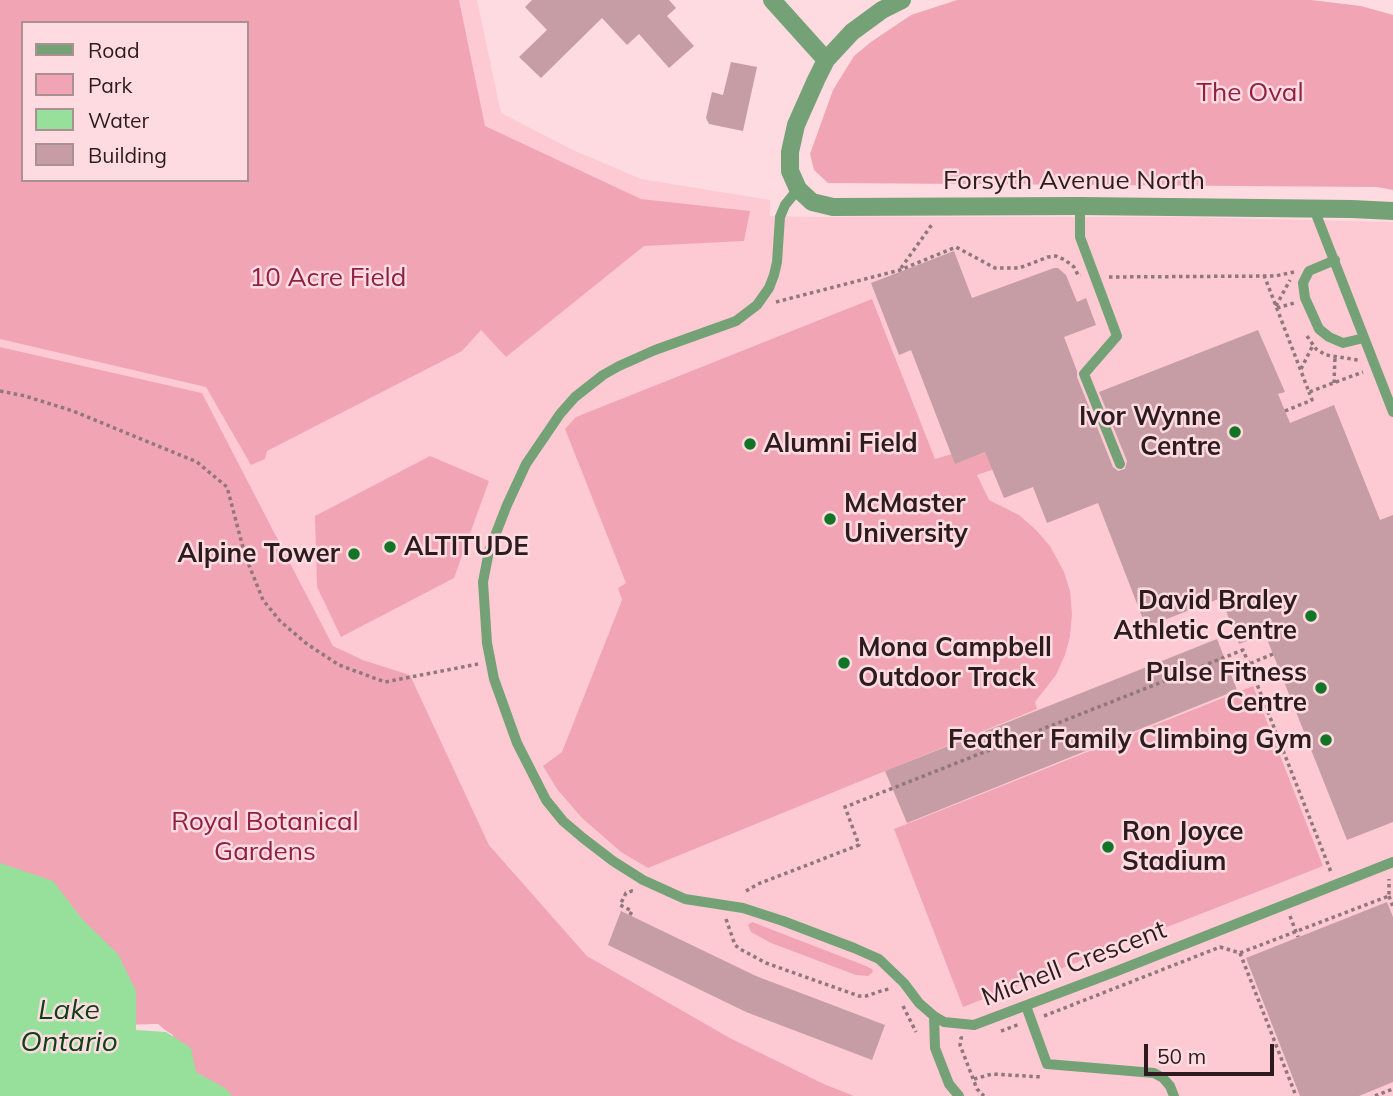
<!DOCTYPE html>
<style>
body{margin:0}
#map{position:relative;width:1393px;height:1096px;overflow:hidden;background:#fedbe1;font-family:Mulish,sans-serif}
canvas{display:block}
.legend{position:absolute;left:21px;top:21px;width:228px;height:161px;box-sizing:border-box;background:#fedbe1;border:2px solid #aa8f93;margin:0;padding:9px 12px;list-style:none;font-size:21px;color:#2c1c1f}
.legend li{display:flex;align-items:center;gap:14px;height:35px}
.legend b{width:35px;border:2px solid #aa8f93}
.scale{position:absolute;left:1144px;top:1044px;width:130px;height:32px;box-sizing:border-box;border:4px solid #2c1c1f;border-top:0;padding-left:9px;font-size:21px;line-height:24px;white-space:nowrap;color:#2c1c1f;-webkit-text-stroke:5px #fedbe1;paint-order:stroke}
</style>
<div id="map">
<canvas width="1393" height="1096"></canvas>
<ul class="legend">
<li><b style="height:9px;background:#74a276"></b>Road</li>
<li><b style="height:19px;background:#f1a5b4"></b>Park</li>
<li><b style="height:19px;background:#97e09b"></b>Water</li>
<li><b style="height:19px;background:#c69da4"></b>Building</li>
</ul>
<div class="scale">50 m</div>
</div>
<script>
const ctx = document.querySelector('canvas').getContext('2d');
ctx.lineJoin = 'round';
function paint(path, color) { ctx.fillStyle = color; ctx.fill(path, 'evenodd'); }
const toPath = rows => new Path2D(rows.map(r => 'M' + r).join(''));
function strokePath(path, color, width, dash) { ctx.strokeStyle = color; ctx.lineWidth = width; ctx.lineCap = dash ? 'butt' : 'round'; ctx.setLineDash(dash || []); ctx.stroke(path); }
function drawText(font, color, halo, rows, align = 'center') {
  ctx.font = font + ' Mulish,sans-serif'; ctx.lineWidth = 5; ctx.setLineDash([]); ctx.textBaseline = 'middle'; ctx.strokeStyle = halo; ctx.fillStyle = color; for (const [text, x, y, turn = 0] of rows) {
    ctx.save(); ctx.translate(x, y); ctx.rotate((+turn || 0) * Math.PI / 180); ctx.textAlign = isNaN(turn) ? turn : align; if (halo) ctx.strokeText(text, 0, 0); ctx.fillText(text, 0, 0); ctx.restore();
  }
}
const built = toPath([
 [0,0,477,0,501,113,575,151,641,179,770,200,770,216,821,217,1180,217,1393,222,1393,1096,854,1096,824,1084,730,1038,587,956,489,845,410,675,363,660,333,646,202,393,0,347],
 [23,23,247,23,247,180,23,180]
]);
const green = toPath([
 [0,0,459,0,485,126,641,199,750,211,744,241,644,246,506,357,481,330,462,351,267,451,265,459,251,465,206,387,0,339],
 [23,23,247,23,247,180,23,180],
 [957,0,1311,0,1361,6,1393,15,1393,190,1377,187,828,183,814,170,810,154,833,90,854,56,871,42,911,15],
 [872,299,935,459,952,454,956,463,996,448,1003,466,977,475,989,500,1019,515,1036,530,1050,546,1064,572,1070,591,1072,614,1070,636,1065,655,1056,675,1035,702,1037,709,648,868,621,852,582,818,557,789,543,766,562,752,622,600,618,588,626,583,565,429,576,417],
 [0,347,202,393,333,646,363,660,410,675,489,845,587,956,730,1038,824,1084,854,1096,218,1096,178,1066,173,1043,173,1035,165,1030,158,1024,118,1025,0,873],
 [430,456,489,481,454,578,341,637,317,587,315,516],
 [1253,686,1323,866,963,1007,894,829],
 [752,922,866,966,872,969,873,972,868,976,856,975,771,943,751,932,748,925]
]);
const water = toPath([
 [0,863,53,881,83,920,118,954,136,991,136,1030,166,1032,191,1048,196,1072,225,1088,232,1096,0,1096]
]);
const building = toPath([
 [532,0,669,0,676,8,667,16,694,46,669,68,639,34,627,45,602,18,541,78,519,57,547,30,525,7],
 [731,62,757,67,743,131,709,124,706,118,712,92,723,95],
 [954,251,972,298,1054,268,1058,268,1066,275,1077,302,1086,298,1096,325,1064,337,1077,371,1077,377,1113,467,1118,471,1125,469,1127,461,1099,392,1258,330,1285,392,1278,394,1290,423,1334,405,1380,520,1393,515,1393,822,1347,840,1265,634,1239,644,1221,598,1146,627,1098,503,1047,523,1033,487,1004,498,985,452,955,464,911,350,899,355,871,283],
 [1217,639,1237,690,907,823,885,771],
 [1387,902,1393,917,1393,1082,1359,1096,1300,1096,1246,958],
 [621,911,756,976,885,1025,872,1060,746,1012,608,945]
]);
const path = toPath([
 [901,268,933,223],
 [1264,275,1309,392,1363,372],
 [1109,277,1275,276,1294,272],
 [776,302,900,270,956,247,995,268,1019,268,1048,257,1056,256,1065,260,1074,267,1078,275,1081,275],
 [1276,306,1290,280],
 [1277,308,1294,303],
 [1307,336,1316,349,1326,355,1358,360],
 [1301,369,1313,345],
 [1334,383,1335,357],
 [0,391,25,396,73,411,197,462,227,487,245,555,263,600,280,621,307,644,339,665,385,682,478,664],
 [1285,411,1312,400,1309,392],
 [1273,654,1249,664,1331,872],
 [746,891,758,884,859,845,845,807,1243,650,1249,664],
 [1389,896,1393,907],
 [630,915,632,911,620,905,626,893,632,891,636,892],
 [1290,916,1298,937],
 [726,919,735,945,740,949,766,963,859,996,866,996,884,990,890,989],
 [1240,953,1296,1096],
 [903,1006,916,1032],
 [1044,1016,1220,947,1240,953,1389,896,1389,879],
 [1001,1031,1020,1024],
 [963,1038,961,1038,960,1045,977,1089,984,1096],
 [974,1079,992,1074,1042,1077],
 [1375,1096,1393,1089]
]);
const service = toPath([
 [798,189,785,205,780,217,777,262,774,275,769,288,757,305,736,321,655,350,619,366,603,375,575,397,560,414,526,464,507,505,489,551,483,582,487,643,494,679,517,743,546,800,563,821,583,838,613,861,643,880,685,899,743,908,783,921,854,948,879,959,904,983,919,1003,934,1016,944,1022,974,1025,1117,971,1393,862],
 [1080,206,1080,237,1117,336,1084,374,1120,464],
 [1314,209,1393,412],
 [1335,260,1309,271,1303,283,1305,298,1319,329,1329,337,1343,343,1364,338],
 [1026,1006,1047,1064,1154,1073,1163,1078,1170,1086,1174,1096],
 [934,1016,935,1048,949,1084,959,1096]
]);
const minor = toPath([
 [772,0,826,60],
 [902,0,882,10,852,32,826,60,816,80,796,125,790,152,790,171,798,189,812,202,833,207,1080,206,1352,209,1393,211]
]);
const markers = [
 [1235,432,7,"#127526"],
 [750,444,7,"#127526"],
 [830,519,7,"#127526"],
 [390,547,7,"#127526"],
 [354,554,7,"#127526"],
 [1311,616,7,"#127526"],
 [844,663,7,"#127526"],
 [1321,688,7,"#127526"],
 [1326,740,7,"#127526"],
 [1108,847,7,"#127526"]
];
const parkNames = [
 ["The Oval",1250,93],
 ["10 Acre Field",328,278],
 ["Royal Botanical",265,822],
 ["Gardens",265,852]
];
const streetNames = [
 ["Forsyth Avenue North",1074,181],
 ["Michell Crescent",1074,964,-21]
];
const poiNames = [
 ["Ivor Wynne",1221,417],
 ["Centre",1221,447],
 ["Alumni Field",764,444,"left"],
 ["McMaster",844,504,"left"],
 ["University",844,534,"left"],
 ["ALTITUDE",404,547,"left"],
 ["Alpine Tower",340,554],
 ["David Braley",1297,601],
 ["Athletic Centre",1297,631],
 ["Mona Campbell",858,648,"left"],
 ["Outdoor Track",858,678,"left"],
 ["Pulse Fitness",1307,673],
 ["Centre",1307,703],
 ["Feather Family Climbing Gym",1312,740],
 ["Ron Joyce",1122,832,"left"],
 ["Stadium",1122,862,"left"]
];
const waterNames = [
 ["Lake",69,1011],
 ["Ontario",69,1043]
];
paint(built, '#fdcad3');
paint(green, '#f1a5b4');
paint(water, '#97e09b');
paint(building, '#c69da4');
strokePath(path, '#90777b', 3.5, [3.5, 3.5]);
strokePath(service, '#74a276', 10);
strokePath(minor, '#74a276', 18);
for (const [x, y, r, color] of markers) { const dot = new Path2D(); dot.arc(x, y, r, 0, 2 * Math.PI); ctx.fillStyle = color; ctx.fill(dot); strokePath(dot, '#fedbe1', 2.5); }
drawText('26px', '#911f45', '#fedbe1', parkNames);
drawText('26px', '#2c1c1f', '#fedbe1', streetNames);
drawText('bold 26px', '#2c1c1f', '#fedbe1', poiNames, 'right');
drawText('italic 28px', '#0d4115', '#fedbe1', waterNames);
</script>
